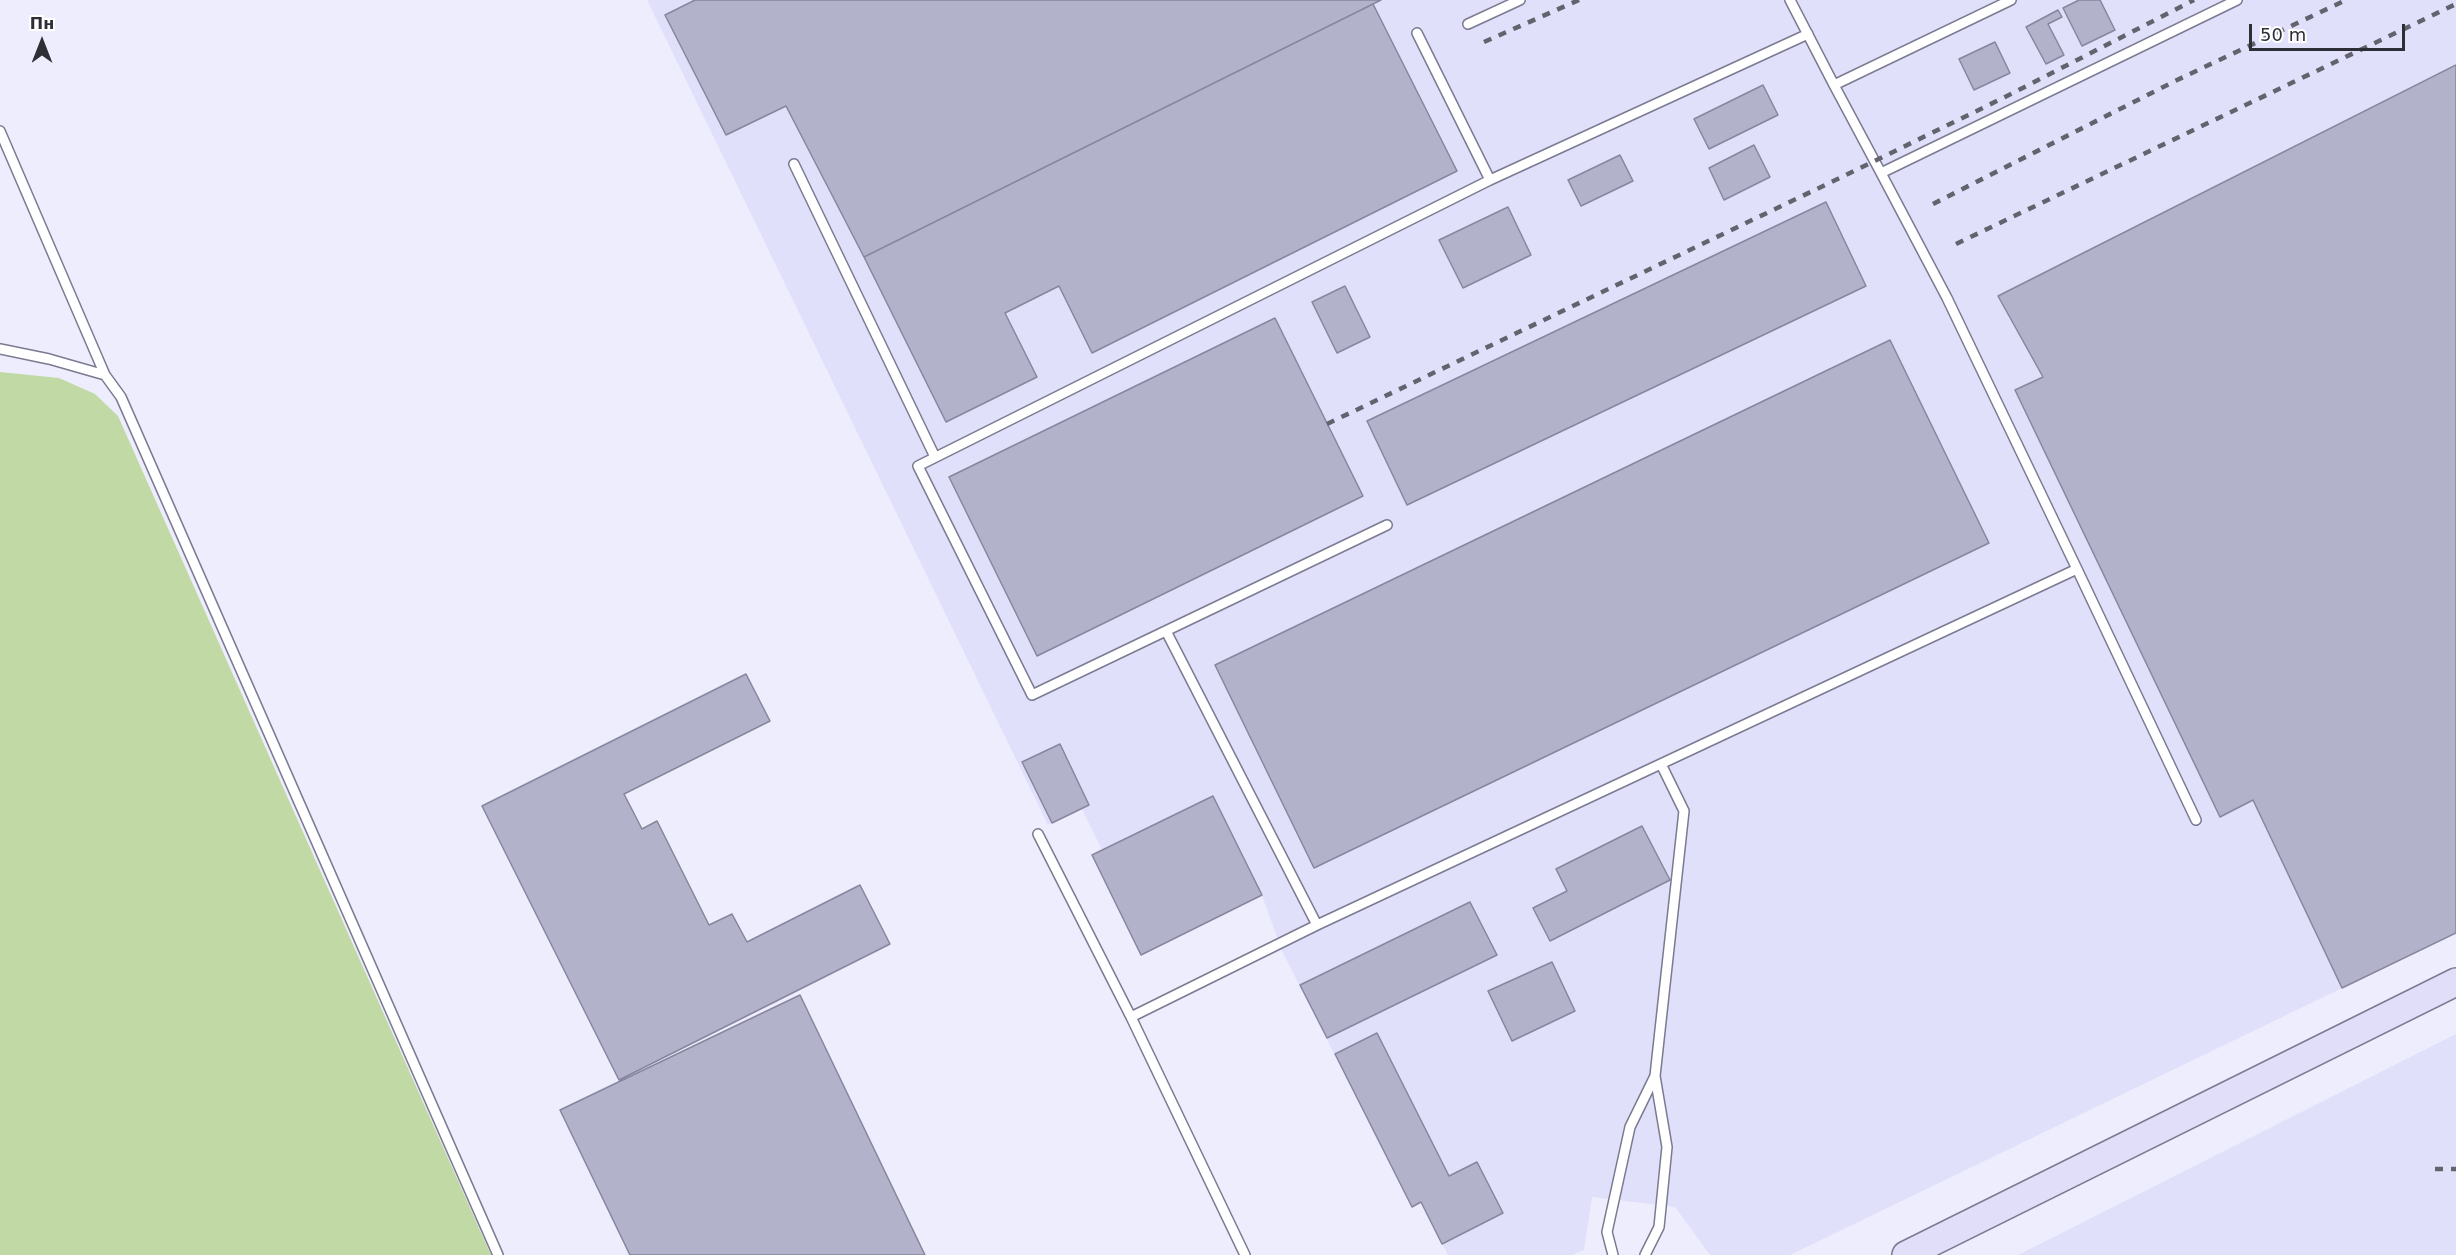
<!DOCTYPE html>
<meta charset="utf-8">
<style>
body{margin:0}
#map{position:relative;width:2456px;height:1255px;overflow:hidden;background:#ededfd;font-family:"DejaVu Sans",sans-serif}
canvas{display:block}
.north{position:absolute;left:12px;top:12px;width:60px;height:60px;-webkit-text-stroke:4px #fff;paint-order:stroke;rotate:0deg;font-size:16px;font-weight:700;line-height:24px;text-align:center;color:#2e2e37}
.north::after{content:'';display:block;margin:auto;width:21px;height:27px;background:#2e2e37;clip-path:polygon(50% 0,100% 100%,50% 72%,0 100%)}
.scale{position:absolute;left:2249px;top:24px;width:156px;height:27px;box-sizing:border-box;border:3px solid #2e2e37;border-top:0;padding-left:8px;font-size:18px;line-height:21px;white-space:nowrap;color:#2e2e37;-webkit-text-stroke:4px #fff;paint-order:stroke}
</style>
<div id="map">
<canvas width="2456" height="1255"></canvas>
<div class="north">Пн</div>
<div class="scale">50 m</div>
</div>
<script>
const ctx = document.querySelector('canvas').getContext('2d');
ctx.lineJoin = 'round';
function paint(path, color) { ctx.fillStyle = color; ctx.fill(path, 'evenodd'); }
const toPath = rows => new Path2D(rows.map(r => 'M' + r).join(''));
function strokePath(path, color, width, dash) { ctx.strokeStyle = color; ctx.lineWidth = width; ctx.lineCap = dash ? 'butt' : 'round'; ctx.setLineDash(dash || []); ctx.stroke(path); }
const built = toPath([
 [647,0,2456,0,2456,933,1790,1255,1710,1255,1675,1207,1592,1197,1584,1250,1572,1255,1448,1255,1421,1203,1412,1207,1283,953,1262,896,1141,955,1092,855,1102,850,1082,809,1048,825],
 [2456,1034,2456,1255,2018,1255]
]);
const green = toPath([
 [0,372,59,378,95,394,118,416,491,1255,0,1255]
]);
const building = toPath([
 [695,0,1381,0,864,257,786,106,726,135,665,15,695,0],
 [2079,0,2100,0,2115,30,2082,46,2063,8,2079,0],
 [1373,4,1457,171,1092,353,1059,286,1005,313,1037,377,946,422,864,257,1373,4],
 [2058,10,2062,17,2048,24,2064,55,2046,64,2026,27,2058,10],
 [1995,42,2010,73,1974,90,1959,59,1995,42],
 [2456,65,2456,933,2342,988,2253,800,2220,817,2015,390,2043,377,1998,296,2456,65],
 [1763,85,1778,115,1709,149,1694,119,1763,85],
 [1754,145,1770,177,1724,200,1709,168,1754,145],
 [1620,155,1633,181,1581,206,1568,180,1620,155],
 [1826,202,1866,286,1407,505,1367,421,1826,202],
 [1508,207,1531,255,1463,288,1439,240,1508,207],
 [1345,286,1370,337,1337,353,1312,302,1345,286],
 [1275,318,1363,496,1037,656,949,477,1275,318],
 [1890,340,1989,543,1314,868,1215,665,1890,340],
 [746,674,770,721,624,794,642,829,657,821,709,925,732,914,747,942,860,885,890,944,619,1080,482,806,746,674],
 [1060,744,1089,805,1052,823,1022,762,1060,744],
 [1213,796,1262,895,1141,955,1092,855,1213,796],
 [1642,826,1670,880,1550,941,1533,908,1567,891,1556,869,1642,826],
 [1470,902,1497,955,1327,1038,1300,985,1470,902],
 [1552,962,1575,1011,1512,1041,1488,991,1552,962],
 [800,995,925,1255,630,1255,560,1110,800,995],
 [1377,1033,1449,1176,1477,1162,1503,1213,1442,1244,1421,1202,1412,1207,1335,1054,1377,1033]
]);
const lane = toPath([
 [1790,0,1834,85,2011,0],
 [1468,24,1520,0],
 [1417,33,1490,180,1808,34],
 [1834,85,1881,173,2237,0],
 [0,131,105,375],
 [794,164,935,457],
 [0,349,49,359,105,375,121,397,498,1255],
 [1387,525,1032,695,918,466,1490,180],
 [2077,569,2196,820],
 [1038,834,1131,1017,1317,925,1166,631],
 [1317,925,2077,569,1947,298,1881,173],
 [1131,1017,1245,1255],
 [1613,1255,1607,1232,1630,1127,1655,1076],
 [1645,1255,1659,1227,1667,1147,1655,1076,1684,811,1661,764]
]);
const secondary = toPath([
 [1906,1255,2456,982]
]);
const rail = toPath([
 [1484,42,1579,0],
 [1933,204,2175,81,2346,0],
 [1956,244,2456,4],
 [1327,424,1846,175,2005,97,2194,0],
 [2435,1169,2456,1169]
]);
paint(built, '#e1e0fb');
paint(green, '#c1d9a4');
paint(building, '#b2b2cb');
strokePath(building, '#87869e', 1.5);
strokePath(lane, '#7a7a91', 12);
strokePath(secondary, '#7a7a91', 30);
strokePath(lane, '#fff', 9);
strokePath(secondary, '#e1defa', 27);
strokePath(rail, '#63636e', 4.5, [8, 8]);
</script>
